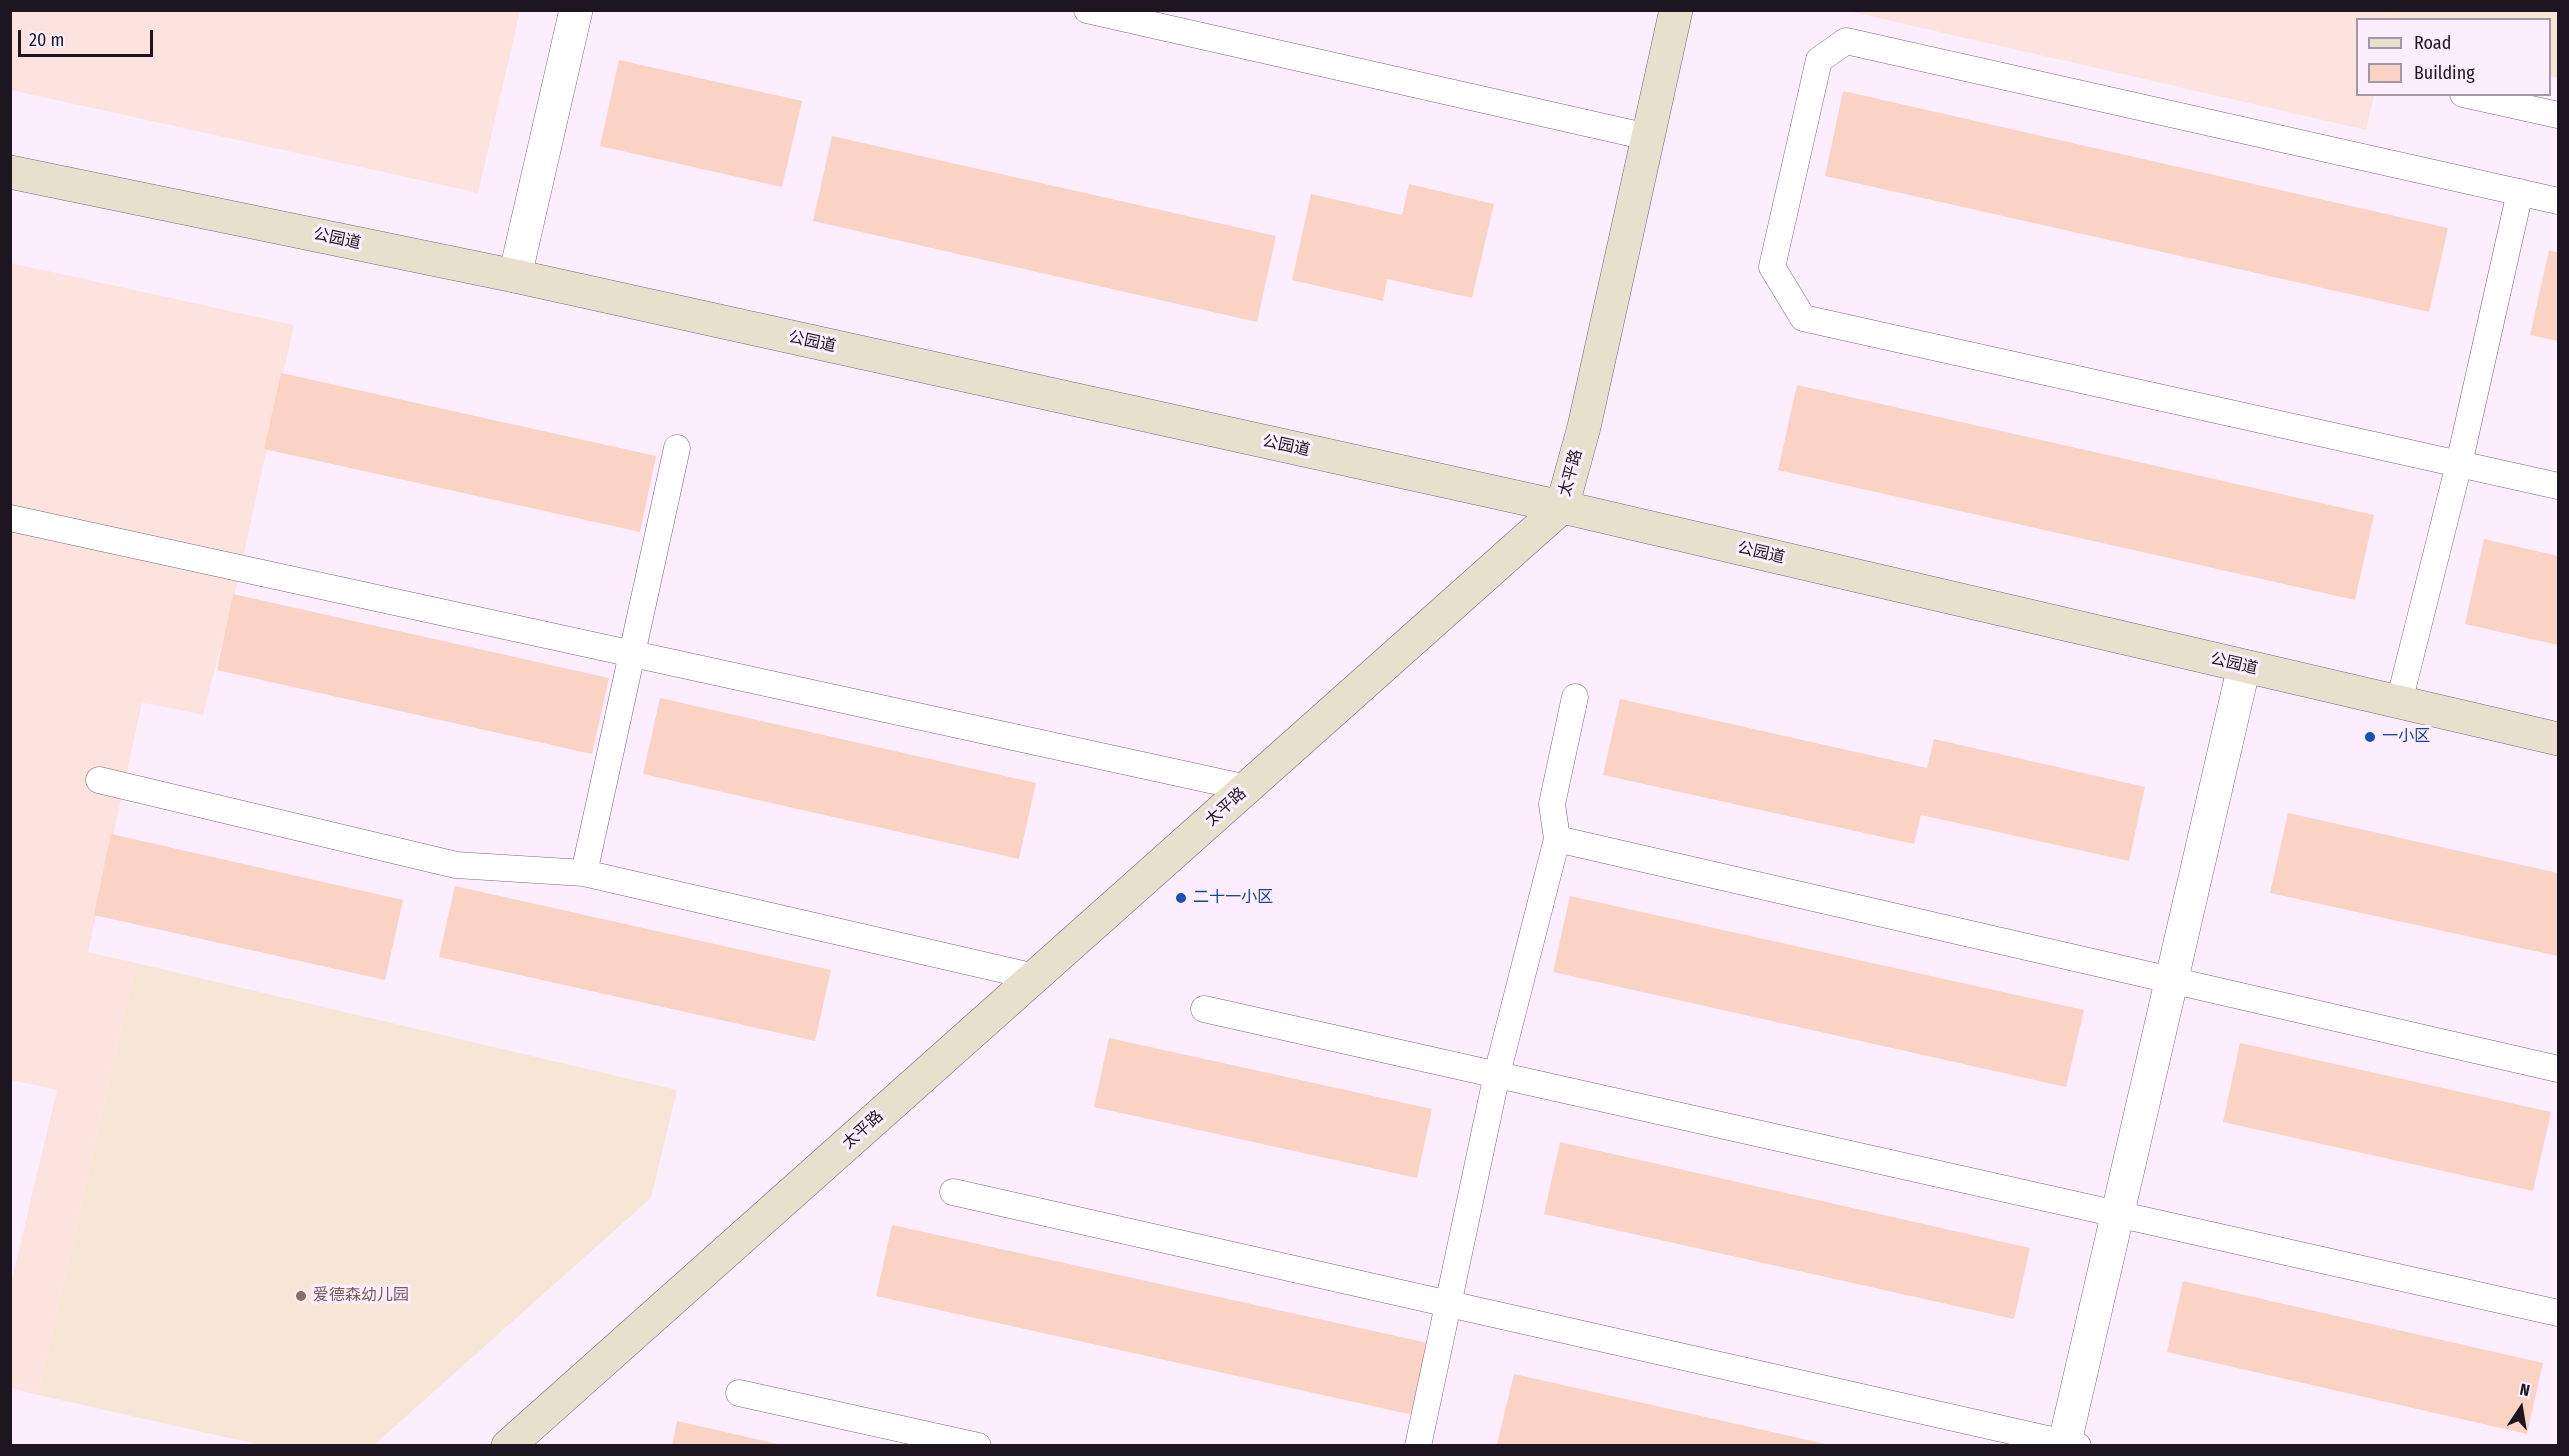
<!DOCTYPE html>
<meta charset="utf-8">
<style>
body{margin:0}
#map{position:relative;width:2569px;height:1456px;overflow:hidden;background:#fceeff;font-family:"Fira Sans Condensed",sans-serif}
canvas{display:block}
.frame{position:absolute;inset:0;border:12px solid #1d151f;pointer-events:none}
.legend{position:absolute;left:2356px;top:18px;width:195px;height:78px;box-sizing:border-box;background:#fceeff;border:2px solid #a397a5;margin:0;padding:8px 10px;list-style:none;font-size:18px;color:#1d151f}
.legend li{display:flex;align-items:center;gap:12px;height:30px}
.legend b{width:30px;border:2px solid #a397a5}
.north{position:absolute;left:2491px;top:1378px;width:60px;height:60px;-webkit-text-stroke:4px #fceeff;paint-order:stroke;rotate:12deg;font-size:16px;font-weight:700;line-height:24px;text-align:center;color:#1d151f}
.north::after{content:'';display:block;margin:auto;width:21px;height:27px;background:#1d151f;clip-path:polygon(50% 0,100% 100%,50% 72%,0 100%)}
.scale{position:absolute;left:18px;top:30px;width:135px;height:27px;box-sizing:border-box;border:3px solid #1d151f;border-top:0;padding-left:8px;font-size:18px;line-height:21px;white-space:nowrap;color:#1d151f;-webkit-text-stroke:4px #fceeff;paint-order:stroke}
</style>
<div id="map">
<canvas width="2569" height="1456"></canvas>
<div class="frame"></div>
<ul class="legend">
<li><b style="height:8px;background:#e8e0cc"></b>Road</li>
<li><b style="height:16px;background:#fad3c4"></b>Building</li>
</ul>
<div class="north">N</div>
<div class="scale">20 m</div>
</div>
<script>
const ctx = document.querySelector('canvas').getContext('2d');
ctx.lineJoin = 'round';
function paint(path, color) { ctx.fillStyle = color; ctx.fill(path, 'evenodd'); }
const toPath = rows => new Path2D(rows.map(r => 'M' + r).join(''));
function strokePath(path, color, width, dash) { ctx.strokeStyle = color; ctx.lineWidth = width; ctx.lineCap = dash ? 'butt' : 'round'; ctx.setLineDash(dash || []); ctx.stroke(path); }
function drawText(font, color, halo, rows, align = 'center') {
  ctx.font = font + ' "Fira Sans Condensed","Noto Sans SC",sans-serif'; ctx.lineWidth = 6; ctx.setLineDash([]); ctx.textBaseline = 'middle'; ctx.strokeStyle = halo; ctx.fillStyle = color; for (const [text, x, y, turn = 0] of rows) {
    ctx.save(); ctx.translate(x, y); ctx.rotate((+turn || 0) * Math.PI / 180); ctx.textAlign = isNaN(turn) ? turn : align; if (halo) ctx.strokeText(text, 0, 0); ctx.fillText(text, 0, 0); ctx.restore();
  }
}
const commercial = toPath([
 [11,10,520,10,520,11,478,193,11,90],
 [1848,11,2392,11,2390,19,2358,20,2358,94,2374,95,2366,130],
 [11,263,294,325,235,593,203,715,142,702,88,952,136,963,38,1395,11,1388,11,1283,57,1090,11,1080]
]);
const education = toPath([
 [2392,11,2558,11,2558,78,2550,76,2550,20,2390,19],
 [136,963,677,1090,651,1198,374,1445,261,1445,38,1395]
]);
const building = toPath([
 [619,60,802,101,782,187,600,146],
 [1843,91,2448,228,2429,312,1825,176],
 [832,136,1276,236,1257,322,813,221],
 [1409,184,1494,204,1472,298,1387,279,1383,301,1292,280,1311,194,1402,215],
 [2549,250,2558,253,2558,341,2530,335],
 [281,373,656,456,640,532,264,449],
 [1797,385,2374,515,2355,600,1778,470],
 [2484,539,2558,556,2558,645,2465,624],
 [233,594,609,678,592,754,217,670],
 [660,698,1036,783,1019,859,643,774],
 [1620,699,1927,768,1934,739,2145,787,2129,861,1921,815,1914,844,1603,775],
 [2288,813,2558,873,2558,956,2270,893],
 [111,834,403,900,385,980,94,915],
 [455,886,831,970,815,1041,439,957],
 [1570,896,2084,1010,2066,1087,1553,972],
 [1109,1038,1432,1109,1417,1178,1094,1107],
 [2240,1043,2551,1112,2533,1191,2223,1122],
 [1560,1142,2030,1248,2014,1319,1544,1214],
 [892,1225,1428,1343,1413,1415,876,1296],
 [2183,1281,2543,1363,2527,1434,2167,1352],
 [1514,1374,1830,1445,1830,1446,1497,1444],
 [677,1421,782,1445,782,1446,672,1446]
]);
const lane = toPath([
 [1087,10,1648,137],
 [2463,94,2558,115],
 [2558,201,1846,41,1819,60,1772,267,1803,318,2558,486],
 [10,518,1247,788],
 [2399,702,2459,464,2520,192],
 [99,780,456,865,584,873,1035,977],
 [1557,839,2558,1069],
 [584,873,677,448],
 [1204,1009,2558,1313],
 [953,1192,2078,1446],
 [739,1393,978,1446],
 [1418,1446,1497,1074,1557,839,1552,804,1575,697]
]);
const street = toPath([
 [515,276,576,10],
 [2064,1446,2244,666]
]);
const secondary = toPath([
 [10,172,515,276,1562,507,2558,739],
 [508,1446,1562,507,1584,427,1676,10]
]);
const markers = [
 [2370,737,6,"#1a4fb4"],
 [1181,898,6,"#1a4fb4"],
 [301,1296,6,"#8d6e63"]
];
const streetNames = [
 ["公园道",337,239,12],
 ["公园道",812,342,12],
 ["公园道",1286,446,12],
 ["太平路",1571,473,-75],
 ["公园道",1761,553,13],
 ["公园道",2234,664,13],
 ["太平路",1226,807,-42],
 ["太平路",863,1130,-42]
];
const transitNames = [
 ["一小区",2382,737],
 ["二十一小区",1193,898]
];
const educationNames = [
 ["爱德森幼儿园",313,1296]
];
paint(commercial, '#fde3dd');
paint(education, '#f7e6d5');
paint(building, '#fad3c4');
strokePath(lane, '#7a657e', 27);
strokePath(street, '#7a657e', 34);
strokePath(secondary, '#7a657e', 34);
strokePath(lane, '#fff', 26);
strokePath(street, '#fff', 33);
strokePath(secondary, '#e8e0cc', 33);
for (const [x, y, r, color] of markers) { const dot = new Path2D(); dot.arc(x, y, r, 0, 2 * Math.PI); ctx.fillStyle = color; ctx.fill(dot); strokePath(dot, '#fceeff', 2); }
drawText('16px', '#1d151f', '#fceeff', streetNames);
drawText('16px', '#164399', '#fceeff', transitNames, 'left');
drawText('16px', '#785e54', '#fceeff', educationNames, 'left');
</script>
